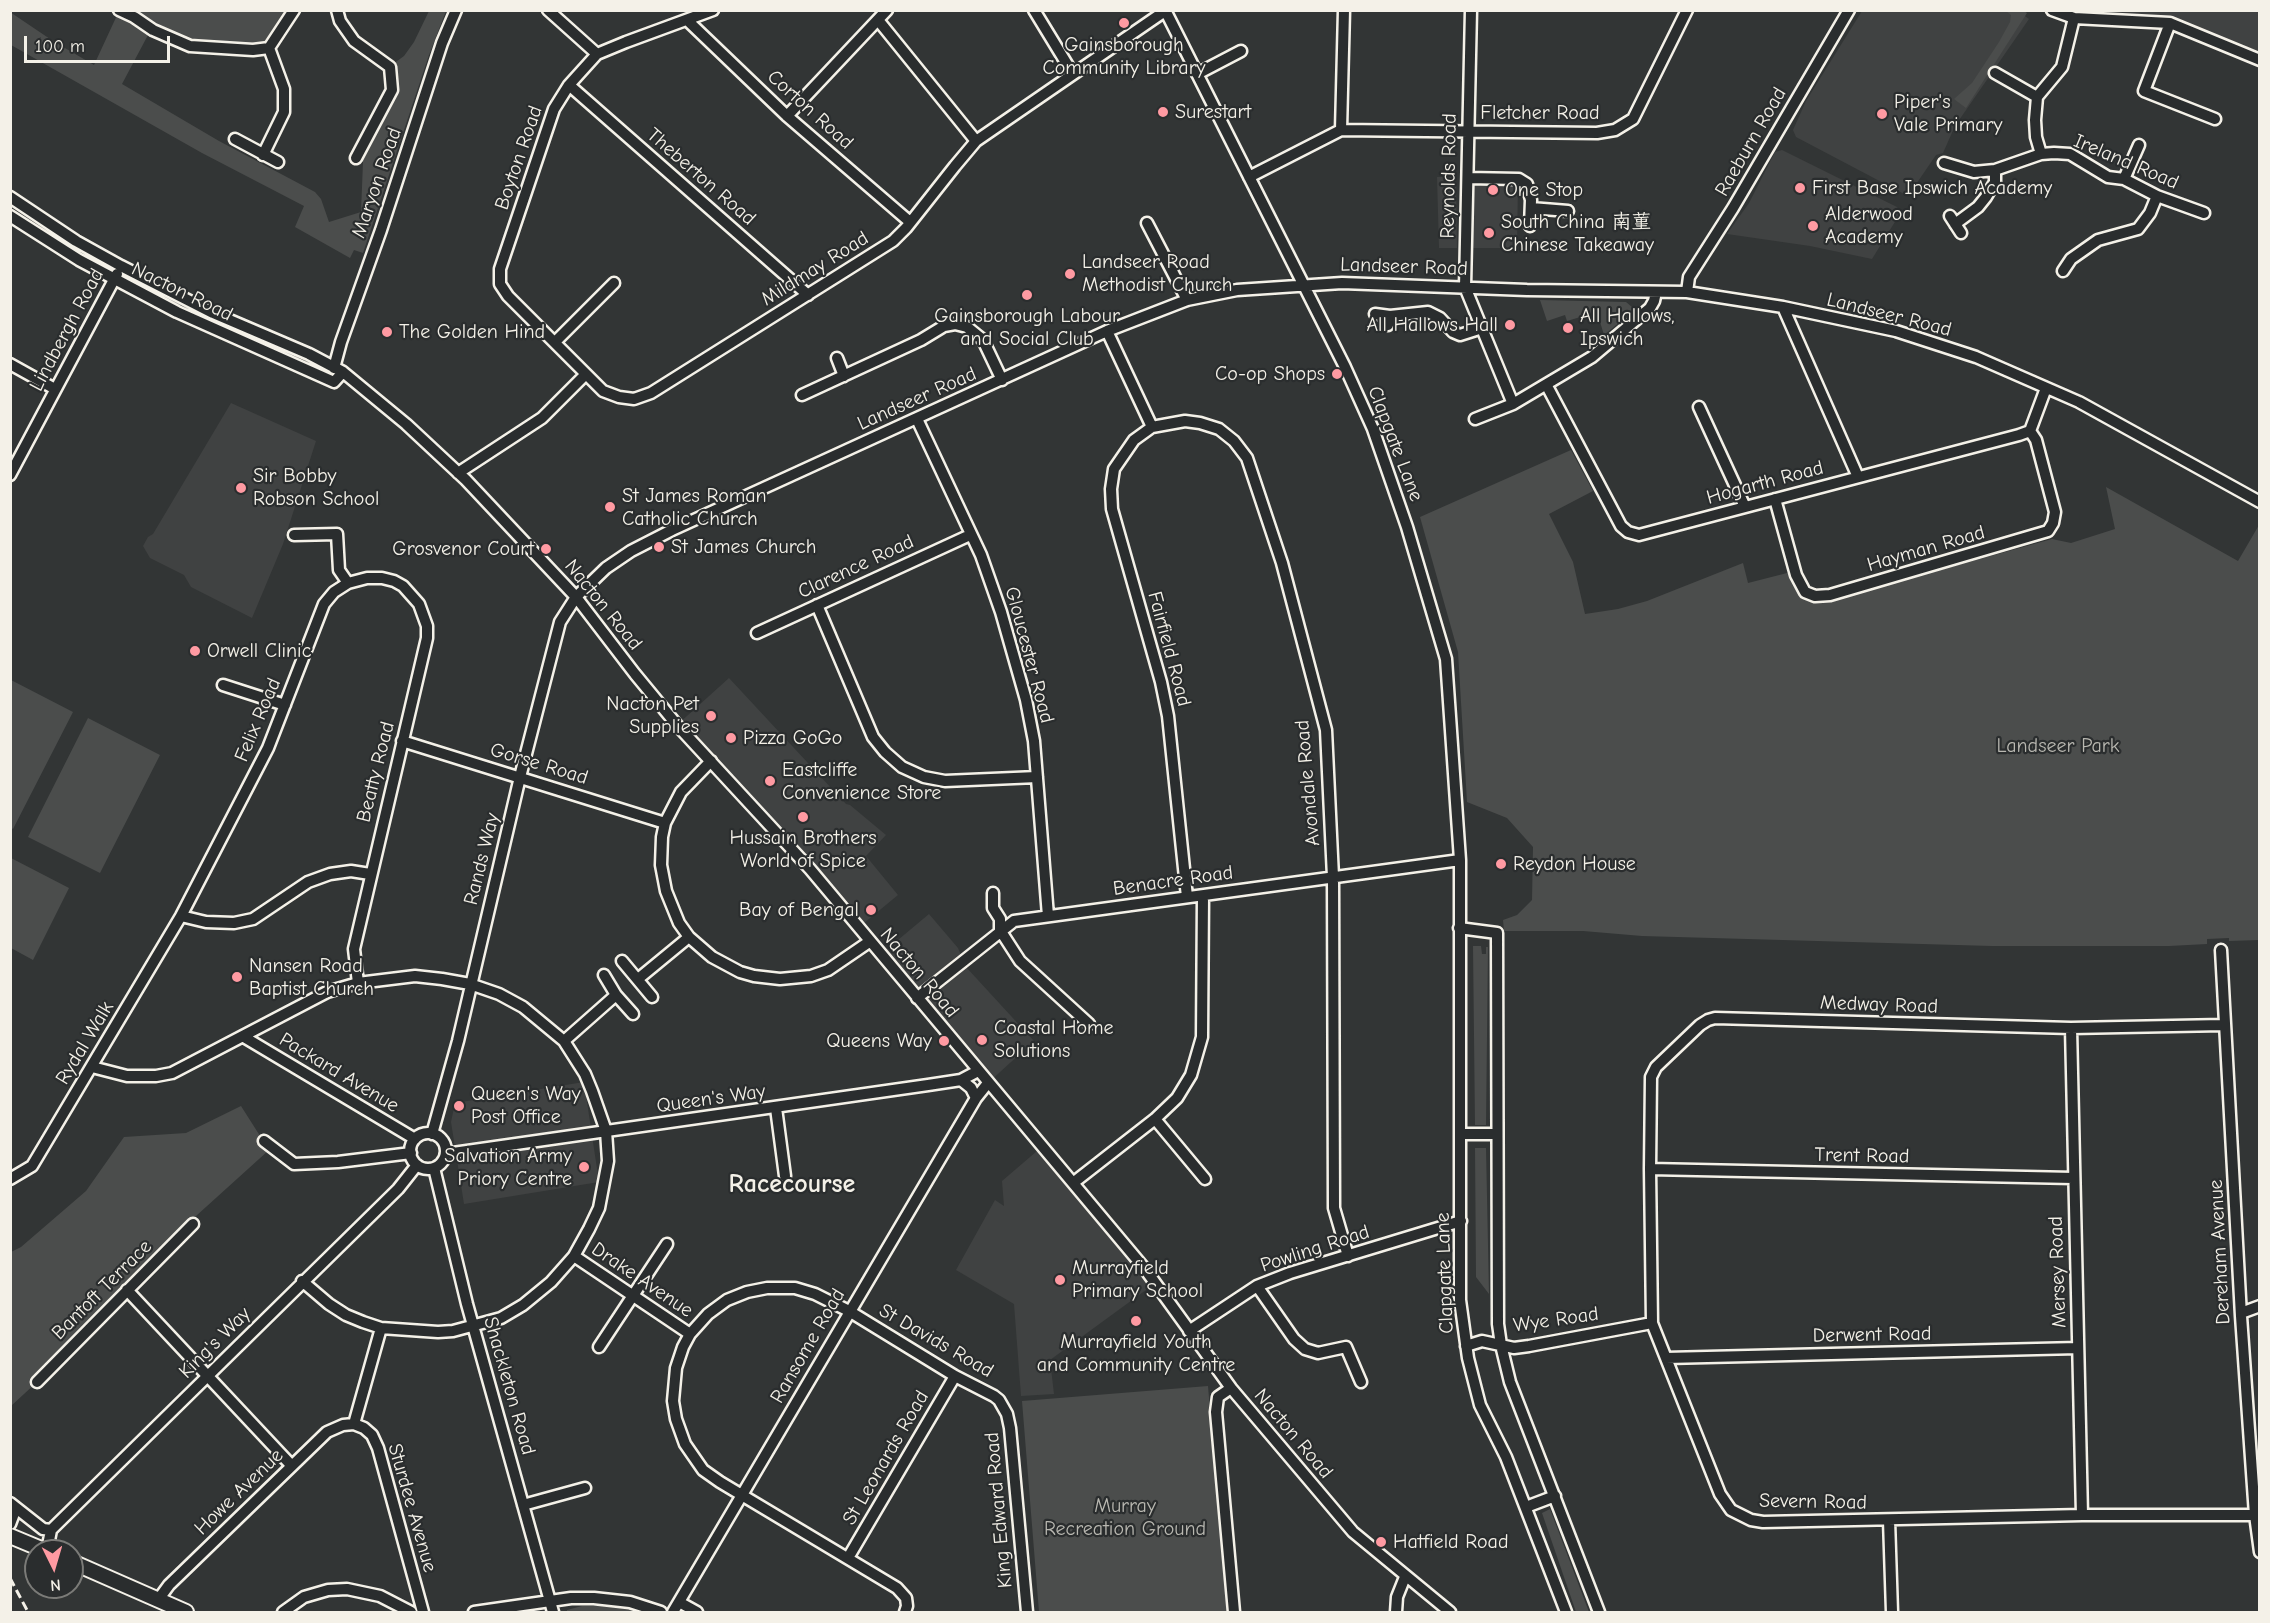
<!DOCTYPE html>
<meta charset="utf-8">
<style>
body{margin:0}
#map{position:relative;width:2270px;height:1623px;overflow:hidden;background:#323535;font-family:"Comic Neue",sans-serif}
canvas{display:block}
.frame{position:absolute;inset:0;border:12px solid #f4f1e8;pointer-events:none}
.north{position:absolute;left:24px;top:1539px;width:60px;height:60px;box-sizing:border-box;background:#2a2d2e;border:2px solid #7b7b78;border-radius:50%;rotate:175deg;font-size:16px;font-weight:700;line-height:24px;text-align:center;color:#f4f1e8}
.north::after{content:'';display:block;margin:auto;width:21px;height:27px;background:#ff9aa2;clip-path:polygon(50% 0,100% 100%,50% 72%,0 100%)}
.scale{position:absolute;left:24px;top:36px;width:146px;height:27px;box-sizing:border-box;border:3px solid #f4f1e8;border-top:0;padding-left:8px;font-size:18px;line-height:21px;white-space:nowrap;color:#f4f1e8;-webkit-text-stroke:4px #2a2d2e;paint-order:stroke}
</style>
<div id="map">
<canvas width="2270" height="1623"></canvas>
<div class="frame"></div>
<div class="north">N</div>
<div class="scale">100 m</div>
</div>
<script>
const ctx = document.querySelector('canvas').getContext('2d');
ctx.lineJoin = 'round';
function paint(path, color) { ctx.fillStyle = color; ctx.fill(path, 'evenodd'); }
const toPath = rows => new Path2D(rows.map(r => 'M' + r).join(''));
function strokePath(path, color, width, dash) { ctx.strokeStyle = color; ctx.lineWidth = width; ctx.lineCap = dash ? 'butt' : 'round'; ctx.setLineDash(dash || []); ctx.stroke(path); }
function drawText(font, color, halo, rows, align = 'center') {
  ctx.font = font + ' "Comic Neue","LXGW WenKai TC",sans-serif'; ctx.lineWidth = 4.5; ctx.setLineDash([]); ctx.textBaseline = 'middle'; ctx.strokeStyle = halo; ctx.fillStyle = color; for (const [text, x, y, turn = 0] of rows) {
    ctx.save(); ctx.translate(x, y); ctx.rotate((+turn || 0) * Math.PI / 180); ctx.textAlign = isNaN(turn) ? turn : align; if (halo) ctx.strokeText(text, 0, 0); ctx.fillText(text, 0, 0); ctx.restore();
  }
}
const built = toPath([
 [1862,11,2018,11,2029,19,1955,126,1943,153,1936,155,1908,196,1796,137,1793,130,1806,101],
 [2052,11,2259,11,2259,51,2170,23],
 [1782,150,1897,207,1901,212,1872,259,1810,246,1727,234,1749,203,1775,152],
 [1437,177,1456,177,1457,248,1439,248],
 [1475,182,1518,183,1517,246,1508,248,1471,248],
 [231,403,316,441,283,544,252,618,191,587,184,575,150,558,143,546,148,537,153,534],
 [729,678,846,804,850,805,886,835,866,856,898,895,858,928,677,725],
 [929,914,958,948,966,967,1034,1041,988,1083,880,955],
 [584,1082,599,1182,464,1204,451,1122,455,1103],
 [1037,1151,1141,1274,1150,1287,1050,1360,1054,1394,1021,1396,1014,1304,956,1270,995,1200,1004,1206,1002,1181]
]);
const green = toPath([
 [119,11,294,11,269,48,190,46,153,30,148,35,122,84,219,141,315,192,321,199,329,222,361,212,363,162,362,160,390,107,395,91,393,64,404,56,414,42,429,11,446,11,429,55,363,253,354,250,350,258,295,227,304,206,202,153,11,45,10,12,53,41,94,65],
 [2006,11,2024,11,2027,13,1966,108,1954,99,1972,83,1999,42,2010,22,2011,15],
 [1540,300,1626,302,1632,307,1632,312,1604,335,1597,312,1567,321,1565,315,1547,321],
 [1571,450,1593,491,1549,514,1573,562,1585,614,1618,609,1647,601,1743,563,1748,583,1791,572,1796,588,1801,595,1813,602,1814,597,1828,601,2052,539,2071,543,2115,529,2106,487,2238,561,2259,525,2259,940,2229,941,2229,938,2207,939,2207,944,2169,946,1992,946,1642,936,1583,931,1504,931,1503,920,1517,915,1532,900,1533,847,1507,818,1467,802,1458,652,1420,517],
 [11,680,73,712,13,829,10,827],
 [88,718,160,755,100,873,28,837],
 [11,858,69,888,33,960,11,948],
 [1473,946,1481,946,1482,954,1486,954,1486,947,1488,947,1486,1125,1475,1125],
 [241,1106,269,1150,196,1216,169,1238,165,1248,37,1382,11,1406,11,1252,21,1247,86,1191,124,1137,186,1133],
 [1475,1148,1486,1148,1489,1294,1476,1277],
 [1208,1386,1227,1612,1039,1612,1022,1401],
 [1550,1509,1589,1612,1576,1612,1542,1513],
 [582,1606,614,1606,652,1612,567,1612,567,1610]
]);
const minor = toPath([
 [119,10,134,17,153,30,190,46,253,50,269,48,294,10],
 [337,10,340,21,354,41,390,67,392,90,356,158],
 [548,10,597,54],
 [713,10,626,42,597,54,569,85,554,109,500,269,500,284,508,296,603,391,619,397,634,399,651,393,893,241,906,228,955,166,976,141,1165,11],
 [1034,10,1073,74],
 [1165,10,1345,367,1373,429,1407,527,1446,659,1460,860,1460,1300,1468,1358,1480,1405,1506,1457,1566,1612],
 [1471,10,1465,287,1513,404],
 [2052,10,2074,18,2170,23,2260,60],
 [878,20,976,141],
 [688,21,787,116,910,222],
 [2170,23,2144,91,2215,119],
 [1995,73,2037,97],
 [1197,74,1241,51],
 [569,85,808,295],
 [787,116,887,10],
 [1341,130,1344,10],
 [235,139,278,162],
 [2041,154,2036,137,2035,120,2037,97,2062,67,2074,18],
 [263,155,284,112,284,89,269,48],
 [1944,163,1974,172,1995,170,2041,154,2054,153,2070,154,2108,177,2124,179,2157,196,2204,213],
 [1249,177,1341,130,1597,133,1615,130,1633,119,1687,10],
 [1468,178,1519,179,1527,184,1531,200,1530,226],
 [2124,179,2139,145],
 [10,197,76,241,121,266,213,313,309,354,343,372,406,424,466,480,576,597,635,674,677,725,810,869,1145,1269,1231,1388,1353,1532,1450,1612],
 [1531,208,1568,211],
 [10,216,79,260,177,312,334,382,343,372],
 [1950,216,1961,233],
 [1147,223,1187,300],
 [1955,224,1978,207,1986,197,1995,182,1995,170],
 [2063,271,2071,259,2098,240,2138,229,2150,213,2157,196],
 [1687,292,1689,277,1733,208,1849,10],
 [1783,307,1858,477],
 [1375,314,1390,316],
 [1388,325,1390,316,1428,312,1440,318,1453,332,1460,335,1482,328],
 [1107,331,1152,427,1185,421,1200,423,1219,429,1234,441,1247,458,1282,563,1326,730,1333,877,1334,1208,1348,1256],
 [555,342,614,283],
 [837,358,844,376],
 [10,364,55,389],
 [334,368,341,342,381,230,442,43,456,10],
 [1547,386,1621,526,1628,532,1639,535,2019,435,2030,431,2046,388],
 [802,395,921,340,944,326,955,324,967,327,983,340,1002,380],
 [1699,407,1745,507],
 [917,419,981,555,1001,612,1026,700,1034,741,1048,916],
 [1475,419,1513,404,1592,357,1650,308,1654,301,1656,292],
 [1152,427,1134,440,1114,469,1111,489,1112,509,1161,682,1168,716,1187,897],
 [458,473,542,418,586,374],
 [10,475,117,274],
 [1775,499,1796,575,1805,592,1815,596,1830,595,2048,531,2053,523,2055,512,2036,440,2030,431],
 [294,535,337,534,339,570,348,583],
 [817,605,873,737,885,752,902,767,924,777,945,781,1037,777],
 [757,633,970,535],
 [223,685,285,705],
 [402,741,665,823],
 [711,761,681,792,665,823,662,837,661,865,666,891,679,923,689,937,712,957,740,972,754,976,780,979,811,976,828,970,869,942],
 [993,893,993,908,1000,919,1000,930,1020,961,1089,1024],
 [181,916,206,922,234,923,253,919,308,882,330,874,351,871,370,874],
 [1459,928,1497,933,1498,1324,1501,1345,1510,1382,1599,1612],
 [2221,950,2241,1316,2255,1515,2260,1552],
 [622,961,652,997],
 [638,979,689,937],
 [616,995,633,1014],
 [917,998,1014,921,1460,860],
 [2223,1025,2071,1028,1715,1018,1708,1020,1700,1025,1656,1067,1651,1077,1650,1169,1652,1323,1720,1494,1731,1510,1751,1520,1763,1522,2082,1515,2255,1515],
 [2071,1028,2082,1515],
 [244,1037,415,1139],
 [564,1041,616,995,604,975],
 [92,1067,127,1076,156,1076,172,1073,327,992,358,983,415,976,442,979,470,984,499,994,523,1007,564,1041,585,1074,592,1091,606,1131,608,1161,599,1208,589,1229,574,1256,551,1282,523,1305,501,1318,453,1331,438,1332,381,1328,363,1322,346,1315,329,1304,302,1281],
 [961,1080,971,1088,976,1098],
 [776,1108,785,1176],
 [1155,1119,1205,1179],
 '410 1151a18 18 0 1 1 36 0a18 18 0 1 1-36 0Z',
 [432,1134,458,1041,520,777,560,622,576,597,606,568,631,551,672,530,1107,331,1187,300,1237,290,1342,283,1527,290,1687,292,1783,307,1896,331,1976,357,2079,402,2260,502],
 [1460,1134,1497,1134],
 [264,1141,294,1164,338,1162,411,1153],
 [446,1154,928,1085,961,1080,978,1071],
 [434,1168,467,1304,553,1612],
 [1650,1169,2073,1178],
 [10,1179,32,1166,181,916,268,748,324,604,334,592,348,583,367,578,382,578,394,581,403,586,419,604,427,626,427,638,354,949,358,983],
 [1073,1183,1155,1119,1177,1098,1191,1075,1202,1037,1203,896],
 [574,1256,690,1334],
 [1257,1286,1294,1339,1305,1349,1318,1353,1346,1347,1361,1382],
 [127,1290,291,1465],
 [2241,1313,2260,1306],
 [1189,1331,1257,1286,1290,1273,1461,1221],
 [1466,1346,1482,1341,1514,1348,1529,1346,1652,1323],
 [599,1347,667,1244],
 [1666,1358,2078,1348],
 [37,1382,193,1224],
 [1231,1388,1218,1397,1216,1412,1234,1612],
 [354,1424,381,1328],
 [10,1503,43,1529,51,1530],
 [523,1505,585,1488],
 [1526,1507,1555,1496],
 [1889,1520,1892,1612],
 [10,1524,16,1508],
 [47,1551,51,1530,398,1189,417,1165],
 [848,1558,955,1376],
 [158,1600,169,1585,327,1432,343,1425,354,1424,364,1428,372,1435,378,1448,423,1612],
 [679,1602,697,1612],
 [283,1612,304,1597,328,1590,347,1589,380,1596,411,1612],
 [474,1612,571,1598,594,1598,630,1602,661,1612],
 [673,1612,976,1098,988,1083],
 [905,1612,907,1606,906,1598,897,1588,720,1482,703,1470,685,1444,676,1419,673,1401,676,1368,683,1347,690,1334,708,1314,727,1300,747,1292,767,1288,795,1288,815,1294,849,1311,955,1376,994,1396,999,1400,1007,1414,1010,1428,1027,1612],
 [1396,1612,1397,1597,1405,1577]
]);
const major = toPath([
 [10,1536,46,1551],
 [72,1562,186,1612]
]);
const rail = toPath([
 [10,1578,28,1612]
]);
const markers = [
 [1124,23,6,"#ff9aa2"],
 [1163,112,6,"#ff9aa2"],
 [1882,114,6,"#ff9aa2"],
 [1800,188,6,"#ff9aa2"],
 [1493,190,6,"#ff9aa2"],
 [1813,226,6,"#ff9aa2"],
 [1489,233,6,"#ff9aa2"],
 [1070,274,6,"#ff9aa2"],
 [1027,295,6,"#ff9aa2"],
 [1510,325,6,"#ff9aa2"],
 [1568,328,6,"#ff9aa2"],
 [387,332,6,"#ff9aa2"],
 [1337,374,6,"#ff9aa2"],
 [241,488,6,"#ff9aa2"],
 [610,507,6,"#ff9aa2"],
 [659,547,6,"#ff9aa2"],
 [546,549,6,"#ff9aa2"],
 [195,651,6,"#ff9aa2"],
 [711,716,6,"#ff9aa2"],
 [731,738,6,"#ff9aa2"],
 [770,781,6,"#ff9aa2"],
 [803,817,6,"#ff9aa2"],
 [1501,864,6,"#ff9aa2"],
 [871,910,6,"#ff9aa2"],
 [237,977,6,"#ff9aa2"],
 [982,1040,6,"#ff9aa2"],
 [944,1041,6,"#ff9aa2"],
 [459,1106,6,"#ff9aa2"],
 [584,1167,6,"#ff9aa2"],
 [1060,1280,6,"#ff9aa2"],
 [1136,1321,6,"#ff9aa2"],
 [1381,1542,6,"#ff9aa2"]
];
const poiNames = [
 ["Gainsborough",1124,45,"center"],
 ["Community Library",1124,68,"center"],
 ["Piper's",1894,102],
 ["Vale Primary",1894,125],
 ["Surestart",1175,112],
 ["First Base Ipswich Academy",1812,188],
 ["One Stop",1505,190],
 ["Alderwood",1825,214],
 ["Academy",1825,237],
 ["South China 南菫",1501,222],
 ["Chinese Takeaway",1501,245],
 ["Landseer Road",1082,262],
 ["Methodist Church",1082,285],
 ["Gainsborough Labour",1027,316,"center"],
 ["and Social Club",1027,339,"center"],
 ["All Hallows,",1580,316],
 ["Ipswich",1580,339],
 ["All Hallows Hall",1498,325,"right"],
 ["The Golden Hind",399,332],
 ["Co-op Shops",1325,374,"right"],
 ["Sir Bobby",253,476],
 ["Robson School",253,499],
 ["St James Roman",622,496],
 ["Catholic Church",622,519],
 ["St James Church",671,547],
 ["Grosvenor Court",534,549,"right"],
 ["Orwell Clinic",207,651],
 ["Nacton Pet",699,704,"right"],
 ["Supplies",699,727,"right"],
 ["Pizza GoGo",743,738],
 ["Eastcliffe",782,770],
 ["Convenience Store",782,793],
 ["Hussain Brothers",803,838,"center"],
 ["World of Spice",803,861,"center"],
 ["Reydon House",1513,864],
 ["Bay of Bengal",859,910,"right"],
 ["Nansen Road",249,966],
 ["Baptist Church",249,989],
 ["Coastal Home",994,1028],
 ["Solutions",994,1051],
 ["Queens Way",932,1041,"right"],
 ["Queen's Way",471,1094],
 ["Post Office",471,1117],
 ["Salvation Army",572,1156,"right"],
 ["Priory Centre",572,1179,"right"],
 ["Murrayfield",1072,1268],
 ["Primary School",1072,1291],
 ["Murrayfield Youth",1136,1342,"center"],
 ["and Community Centre",1136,1365,"center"],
 ["Hatfield Road",1393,1542]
];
const streetNames = [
 ["Corton Road",810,110,42],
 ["Fletcher Road",1540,113],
 ["Raeburn Road",1751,142,-60],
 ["Boyton Road",519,158,-71],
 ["Ireland Road",2126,162,23],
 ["Reynolds Road",1449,176,-89],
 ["Theberton Road",701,177,41],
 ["Maryon Road",377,183,-71],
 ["Landseer Road",1404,267,2],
 ["Mildmay Road",815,269,-32],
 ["Nacton Road",182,292,26],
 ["Landseer Road",1889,315,14],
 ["Lindbergh Road",67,330,-62],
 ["Landseer Road",917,399,-24],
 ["Clapgate Lane",1395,444,69],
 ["Hogarth Road",1765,483,-15],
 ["Hayman Road",1926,549,-16],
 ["Clarence Road",856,567,-25],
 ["Nacton Road",603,605,51],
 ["Fairfield Road",1169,649,75],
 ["Gloucester Road",1029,655,75],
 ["Felix Road",258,720,-67],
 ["Gorse Road",539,764,17],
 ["Beatty Road",376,772,-76],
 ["Avondale Road",1308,783,-95],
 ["Rands Way",482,859,-76],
 ["Benacre Road",1173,881,-8],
 ["Nacton Road",919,973,50],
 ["Medway Road",1879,1005,2],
 ["Rydal Walk",85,1043,-59],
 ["Packard Avenue",339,1073,31],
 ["Queen's Way",711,1099,-8],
 ["Trent Road",1862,1156,1],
 ["Powling Road",1315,1249,-18],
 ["Dereham Avenue",2220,1252,-93],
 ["Mersey Road",2058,1272,-92],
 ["Clapgate Lane",1445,1273,-92],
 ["Drake Avenue",642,1280,34],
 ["Bantoft Terrace",102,1290,-45],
 ["Wye Road",1556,1320,-8],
 ["Derwent Road",1872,1335,-1],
 ["St Davids Road",936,1341,30],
 ["King's Way",215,1343,-45],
 ["Ransome Road",808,1346,-60],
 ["Shackleton Road",509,1386,74],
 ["Nacton Road",1293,1434,50],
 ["St Leonards Road",886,1458,-60],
 ["Howe Avenue",239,1492,-44],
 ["Severn Road",1813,1502,1],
 ["Sturdee Avenue",412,1508,74],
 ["King Edward Road",999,1510,-95]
];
const parkNames = [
 ["Landseer Park",2058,746],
 ["Murray",1125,1506],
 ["Recreation Ground",1125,1529]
];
const districtNames = [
 ["Racecourse",792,1185]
];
paint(built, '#404242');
paint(green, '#4b4d4c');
strokePath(minor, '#f4f1e8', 15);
strokePath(major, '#f4f1e8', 18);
strokePath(minor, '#2a2d2e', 10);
strokePath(major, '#2a2d2e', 14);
strokePath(rail, '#f4f1e8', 3, [9, 4.5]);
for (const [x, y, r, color] of markers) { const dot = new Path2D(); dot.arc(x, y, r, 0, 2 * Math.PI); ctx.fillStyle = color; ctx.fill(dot); strokePath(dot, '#2a2d2e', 2); }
drawText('20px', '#f4f1e8', '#2a2d2e', poiNames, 'left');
drawText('20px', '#f4f1e8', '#2a2d2e', streetNames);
drawText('20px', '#b9b8b1', '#2a2d2e', parkNames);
drawText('bold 26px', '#f4f1e8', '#2a2d2e', districtNames);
</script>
